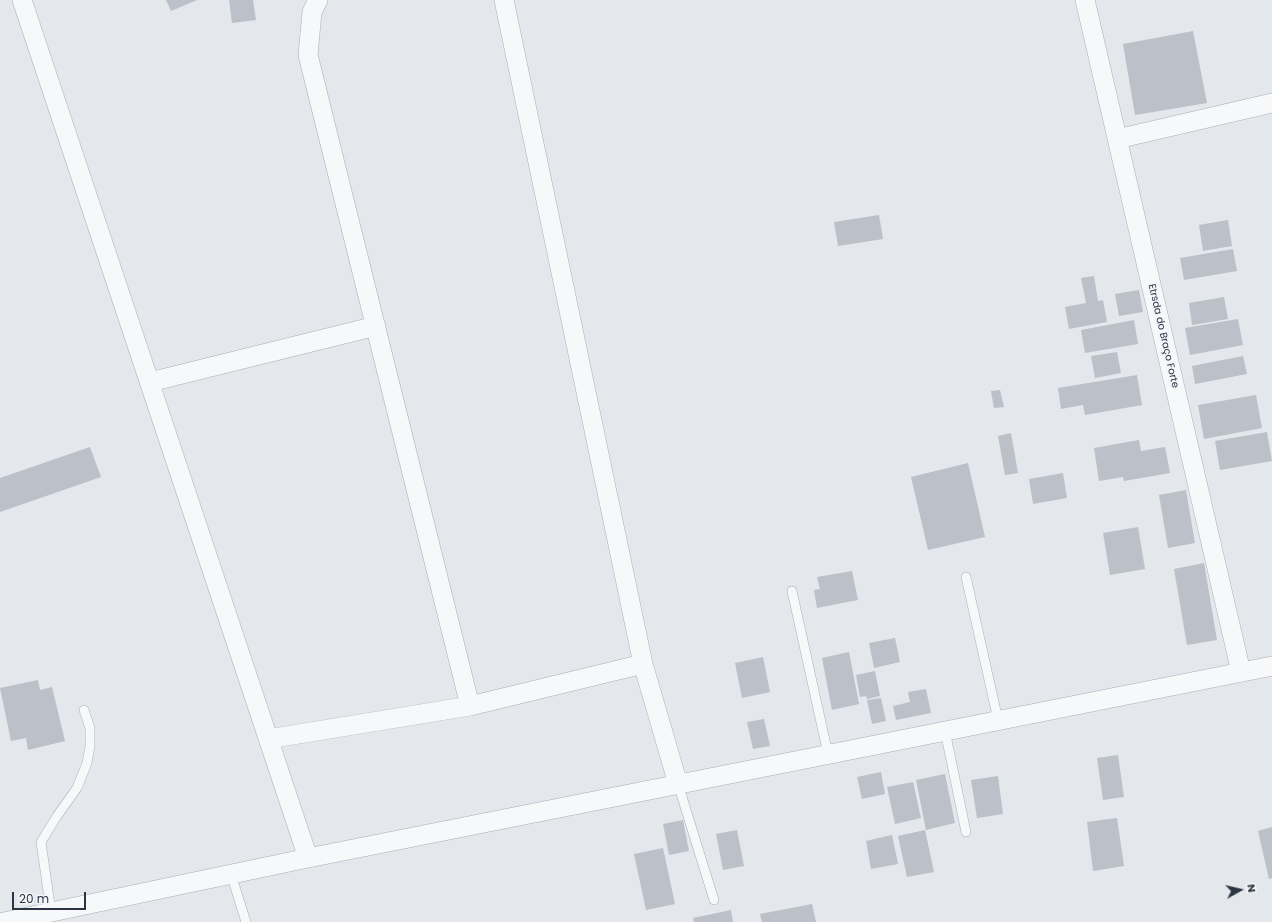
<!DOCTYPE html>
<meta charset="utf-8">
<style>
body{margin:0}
#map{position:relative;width:1272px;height:922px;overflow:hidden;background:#e4e7eb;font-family:Poppins,sans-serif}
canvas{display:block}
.north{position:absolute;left:1220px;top:870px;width:40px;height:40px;-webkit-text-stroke:3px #f4f6f9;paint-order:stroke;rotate:82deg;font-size:11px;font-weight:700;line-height:16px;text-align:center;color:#2b3544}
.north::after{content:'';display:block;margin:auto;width:14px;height:18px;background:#2b3544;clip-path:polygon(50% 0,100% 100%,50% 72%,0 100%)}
.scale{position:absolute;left:12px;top:892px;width:74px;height:18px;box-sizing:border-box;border:2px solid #2b3544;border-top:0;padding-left:5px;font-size:12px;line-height:14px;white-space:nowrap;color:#2b3544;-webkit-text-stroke:3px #f4f6f9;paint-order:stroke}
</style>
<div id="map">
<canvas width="1272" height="922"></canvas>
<div class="north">N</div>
<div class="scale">20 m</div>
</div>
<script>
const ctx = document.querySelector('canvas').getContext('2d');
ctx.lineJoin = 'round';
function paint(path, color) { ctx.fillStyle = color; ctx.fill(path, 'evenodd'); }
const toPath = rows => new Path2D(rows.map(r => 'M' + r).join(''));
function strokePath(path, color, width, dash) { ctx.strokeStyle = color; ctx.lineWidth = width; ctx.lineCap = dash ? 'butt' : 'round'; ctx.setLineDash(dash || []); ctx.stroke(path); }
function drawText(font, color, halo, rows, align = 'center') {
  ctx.font = font + ' Poppins,sans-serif'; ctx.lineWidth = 4; ctx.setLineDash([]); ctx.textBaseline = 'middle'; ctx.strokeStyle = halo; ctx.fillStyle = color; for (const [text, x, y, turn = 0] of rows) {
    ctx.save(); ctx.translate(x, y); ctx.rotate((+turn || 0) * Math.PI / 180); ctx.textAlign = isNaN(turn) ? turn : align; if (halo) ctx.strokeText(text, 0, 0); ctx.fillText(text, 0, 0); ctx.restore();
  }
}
const building = toPath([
 [166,0,197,0,171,11],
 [229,0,253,0,256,20,232,23],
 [1193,31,1207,103,1135,115,1123,44],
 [879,215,883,239,838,246,834,222],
 [1228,220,1232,246,1203,251,1199,225],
 [1233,249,1237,271,1184,280,1180,258],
 [1094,276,1098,301,1103,300,1107,322,1069,329,1065,307,1086,303,1081,278],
 [1139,290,1143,312,1119,316,1115,294],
 [1224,297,1228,319,1192,325,1189,303],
 [1238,319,1243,345,1190,355,1185,328],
 [1134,320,1138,344,1085,353,1081,330],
 [1117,352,1121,373,1095,378,1091,356],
 [1243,356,1247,374,1195,384,1192,366],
 [1137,375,1142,405,1085,415,1083,405,1061,409,1058,388],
 [1000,390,1004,407,994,408,991,391],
 [1256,395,1262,428,1204,439,1198,405],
 [1267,432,1272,461,1220,470,1215,441],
 [1011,433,1018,473,1005,475,998,436],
 [1139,440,1141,451,1165,447,1170,473,1124,481,1123,477,1099,481,1094,448],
 [90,447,101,477,0,512,0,478],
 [968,463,985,537,928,550,911,477],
 [1063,473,1067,498,1033,504,1029,479],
 [1186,490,1195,543,1168,548,1159,495],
 [1138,527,1145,569,1110,575,1103,533],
 [1204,563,1217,640,1187,645,1174,569],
 [852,571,858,600,817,608,814,590,820,589,817,577],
 [895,638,900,662,874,668,869,643],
 [849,652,859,704,832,710,822,658],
 [763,657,770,692,742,698,735,663],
 [875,671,880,696,867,699,866,696,860,697,856,675],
 [38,680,40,690,52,687,65,741,28,750,26,738,11,741,0,688],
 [926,689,931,713,896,720,893,706,910,702,908,692],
 [881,698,886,721,872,724,867,700],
 [764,719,770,746,753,749,747,722],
 [1118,755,1124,797,1103,800,1097,758],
 [881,772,885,794,862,799,857,777],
 [945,774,955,823,926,830,916,780],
 [998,776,1003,814,977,818,971,780],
 [913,782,921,818,895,824,887,787],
 [1117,818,1124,866,1093,871,1087,822],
 [683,820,689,851,669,855,663,824],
 [1272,827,1272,878,1269,879,1258,831],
 [737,830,744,866,723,870,716,834],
 [925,830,934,872,907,877,898,836],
 [892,835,898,864,871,869,866,841],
 [663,848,675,904,646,910,634,854],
 [812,904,816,922,762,922,760,914],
 [731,910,733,922,694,922,693,918]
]);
const service = toPath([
 [966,577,998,720],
 [792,591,828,754],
 [945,731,966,832],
 [678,784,714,900],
 [231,874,246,922],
 [51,912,41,842,57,816,77,788,87,763,90,746,90,728,84,710]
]);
const minor = toPath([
 [22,0,308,858],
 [318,0,312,12,308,55,470,706],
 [504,0,643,664,678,784],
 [1085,0,1241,672],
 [1117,139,1272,103],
 [150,382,376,326],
 [268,739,470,706,643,664],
 [4,922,308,858,1272,666]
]);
const streetNames = [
 ["Etrsda do Braço Forte",1163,336,77]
];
paint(building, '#bbc0c9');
strokePath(service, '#a9aeb6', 10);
strokePath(minor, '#a9aeb6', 20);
strokePath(service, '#f7f8fa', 9);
strokePath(minor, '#f7f8fa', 19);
drawText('10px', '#2b3544', '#f4f6f9', streetNames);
</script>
